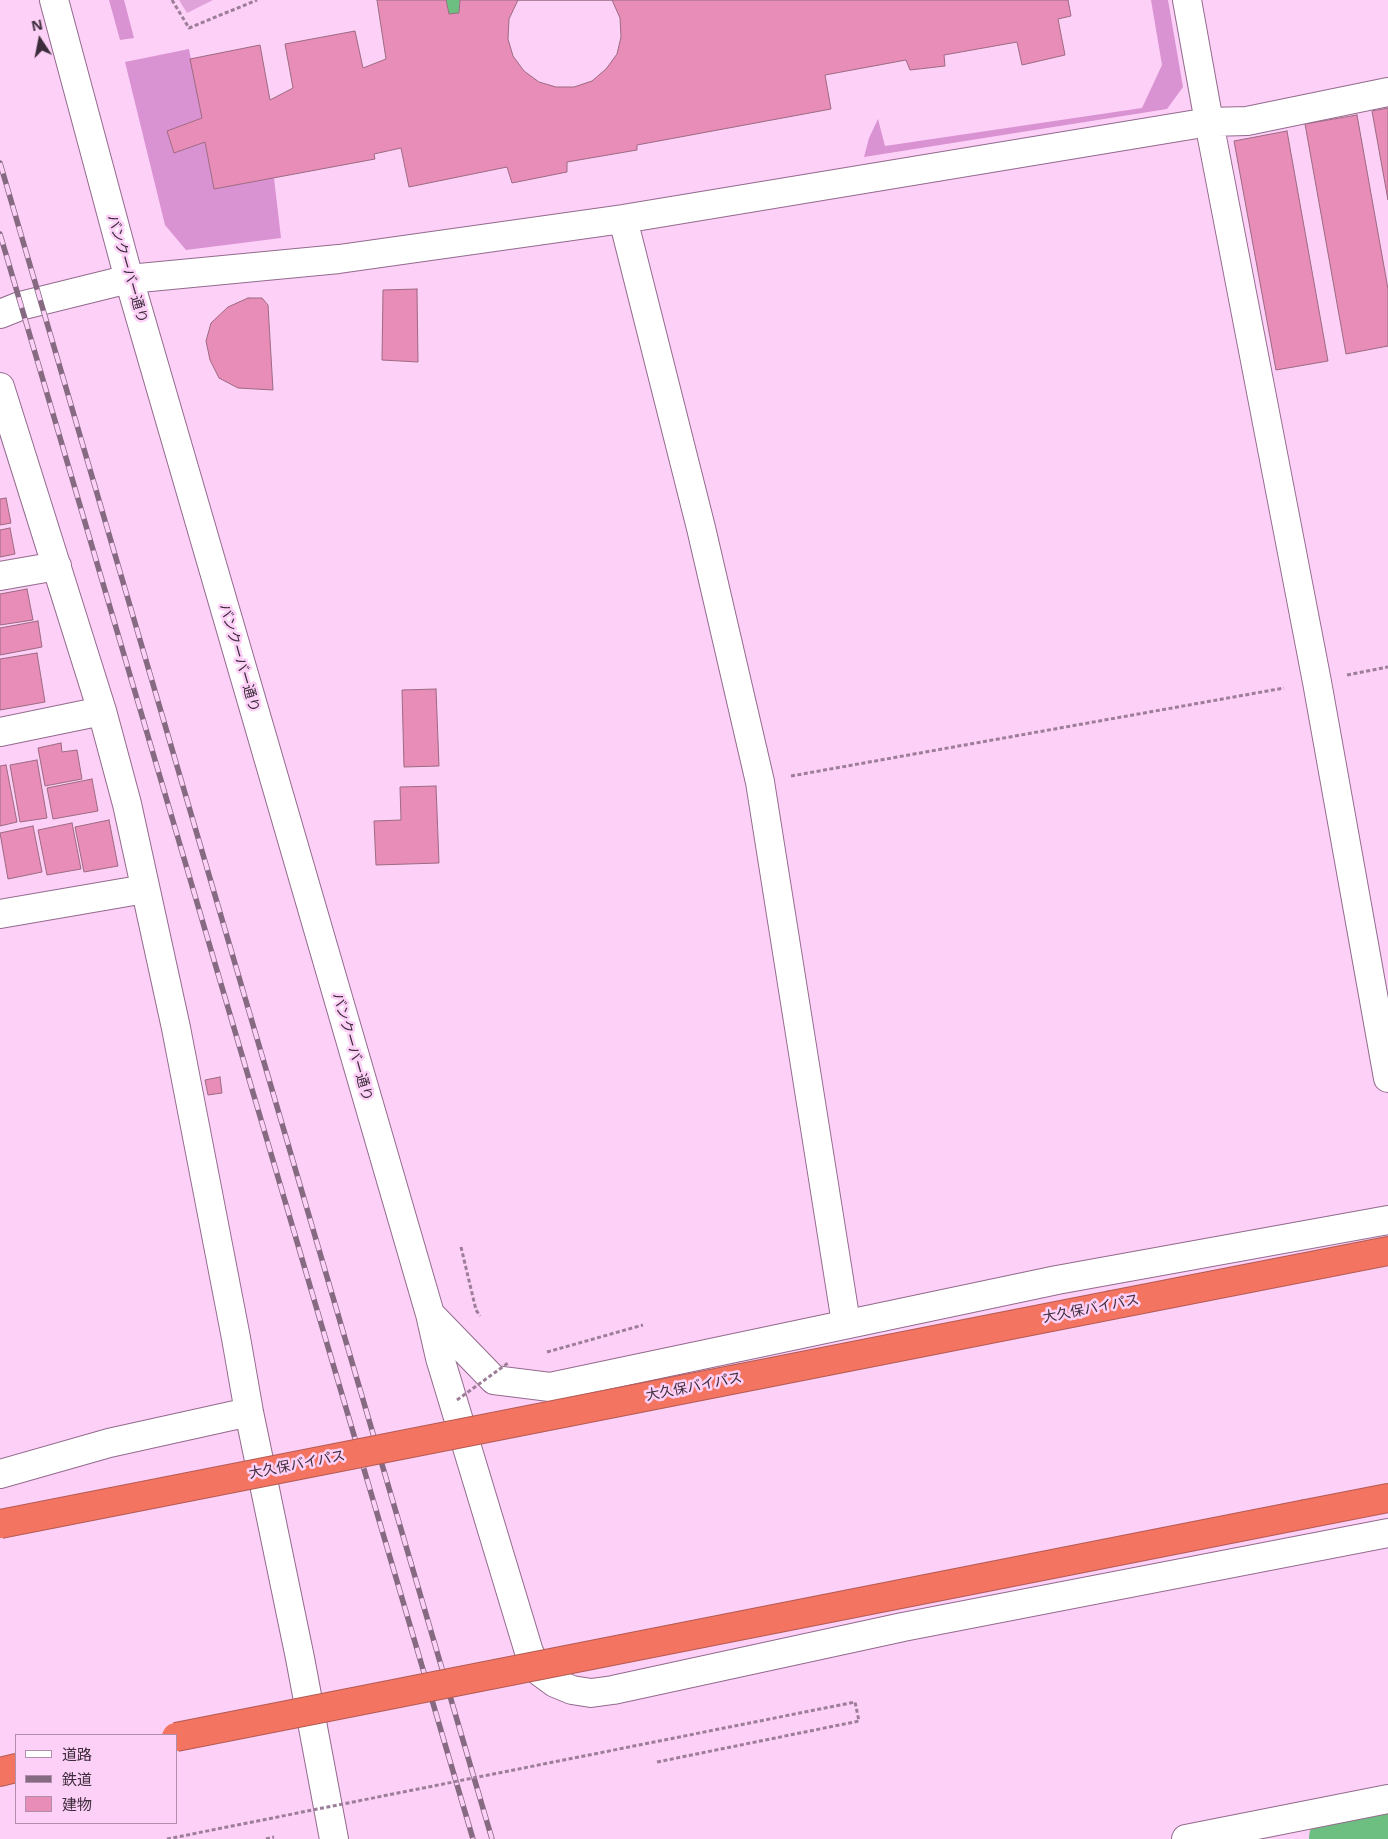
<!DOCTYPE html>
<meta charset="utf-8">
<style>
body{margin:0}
#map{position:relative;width:1388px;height:1839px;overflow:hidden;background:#fdd0f7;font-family:"Open Sans","Noto Sans JP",sans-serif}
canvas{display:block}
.legend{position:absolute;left:15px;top:1734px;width:162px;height:90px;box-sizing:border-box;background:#fdd0f7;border:1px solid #b08eac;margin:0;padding:6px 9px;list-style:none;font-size:15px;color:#3d2c3b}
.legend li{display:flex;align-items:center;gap:10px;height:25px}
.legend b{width:25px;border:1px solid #b08eac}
.north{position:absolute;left:15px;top:15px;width:50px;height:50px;-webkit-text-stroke:4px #fdd0f7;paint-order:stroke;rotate:349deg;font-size:14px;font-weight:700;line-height:20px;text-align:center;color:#3d2c3b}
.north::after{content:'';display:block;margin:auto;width:18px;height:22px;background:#3d2c3b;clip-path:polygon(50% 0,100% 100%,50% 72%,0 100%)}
</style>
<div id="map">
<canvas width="1388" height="1839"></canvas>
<ul class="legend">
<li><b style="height:6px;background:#fff"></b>道路</li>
<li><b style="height:6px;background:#866a82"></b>鉄道</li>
<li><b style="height:14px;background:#e78db8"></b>建物</li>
</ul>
<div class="north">N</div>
</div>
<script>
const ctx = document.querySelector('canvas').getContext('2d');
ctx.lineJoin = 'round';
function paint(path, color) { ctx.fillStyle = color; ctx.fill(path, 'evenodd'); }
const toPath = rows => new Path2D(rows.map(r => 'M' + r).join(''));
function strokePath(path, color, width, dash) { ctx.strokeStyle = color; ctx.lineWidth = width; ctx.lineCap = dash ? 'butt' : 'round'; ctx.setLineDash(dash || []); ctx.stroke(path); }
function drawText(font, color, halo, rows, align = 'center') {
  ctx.font = font + ' "Open Sans","Noto Sans JP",sans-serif'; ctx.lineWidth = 5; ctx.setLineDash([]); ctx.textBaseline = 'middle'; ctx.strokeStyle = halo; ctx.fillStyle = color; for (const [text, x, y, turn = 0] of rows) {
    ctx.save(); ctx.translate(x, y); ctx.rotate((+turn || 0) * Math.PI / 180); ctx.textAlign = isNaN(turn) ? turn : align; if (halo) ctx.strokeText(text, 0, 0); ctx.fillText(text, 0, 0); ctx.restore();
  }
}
const green = toPath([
 [179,0,213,0,187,13]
]);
const forest = toPath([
 [109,0,124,0,134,38,120,40],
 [1151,0,1168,0,1183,87,1167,109,864,157,869,138,878,119,885,146,1142,108,1162,65],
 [189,49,202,118,167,131,174,153,205,142,214,189,274,178,281,238,186,250,165,225,125,62]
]);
const water = toPath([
 [446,0,460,0,459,13,449,14]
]);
const river = toPath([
 [1341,1839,1388,1830]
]);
const building = toPath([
 [377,0,446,0,449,14,459,13,460,0,1068,0,1071,16,1058,19,1065,55,1022,65,1017,42,944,55,945,66,910,70,906,60,825,75,831,109,637,145,637,150,567,162,567,172,512,183,507,167,409,187,401,148,374,154,375,159,214,189,205,142,174,153,167,131,202,118,190,59,260,45,270,100,293,88,285,44,355,31,363,68,386,59,377,0],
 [518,0,612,0,620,18,621,37,617,54,606,69,592,81,574,87,556,87,539,82,524,71,513,56,508,39,509,19,518,0],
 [1388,108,1388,200,1372,111,1388,108],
 [1357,115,1388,289,1388,346,1346,354,1305,124,1357,115],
 [1287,131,1328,361,1276,370,1234,141,1287,131],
 [417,289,418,362,382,360,383,290,417,289],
 [248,298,262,298,268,305,273,390,238,388,219,378,210,360,206,341,211,323,228,307,248,298],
 [6,498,11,523,0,525,0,499,6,498],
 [10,528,15,554,0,557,0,530,10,528],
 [27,589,33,620,0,625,0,594,27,589],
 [38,621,42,647,0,655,0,628,38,621],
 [37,653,45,702,0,710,0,659,37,653],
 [436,689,439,766,404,767,402,690,436,689],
 [61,743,62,752,77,750,82,779,45,786,38,748,61,743],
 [37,760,47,818,20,822,10,765,37,760],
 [6,765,17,822,0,826,0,766,6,765],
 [92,779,98,811,53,819,47,788,92,779],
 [436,786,439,863,376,865,374,821,401,820,400,787,436,786],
 [109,820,118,866,84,872,75,827,109,820],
 [72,823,81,869,47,875,38,830,72,823],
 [33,826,42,872,8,879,0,833,33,826],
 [220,1077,222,1093,208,1095,205,1080,220,1077]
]);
const path = toPath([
 [172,0,189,28,257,0],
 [1347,675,1388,667],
 [791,776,1284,688],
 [461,1247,476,1310,480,1316],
 [547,1352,643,1325],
 [266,1839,274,1837]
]);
const minor = toPath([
 [54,0,129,279,430,1314,440,1358,529,1652,540,1672,555,1683,572,1690,591,1693,613,1690,903,1627,1388,1533],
 [1388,92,1247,121,1209,122,1317,682,1388,1078],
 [623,219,701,528,760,782,846,1323],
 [0,314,20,306,129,279,339,259,623,219,1209,122,1187,0],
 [0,387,102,711,127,804,176,1028,236,1338,249,1412,300,1658,334,1839],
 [0,576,57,566],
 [0,732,102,711],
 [0,914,145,889],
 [430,1314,494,1380,550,1387,1057,1280,1388,1220],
 [0,1474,109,1443,249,1412],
 [1186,1839,1388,1799]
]);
const highway = toPath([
 [1112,1305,1388,1251],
 [1306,1514,1388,1498],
 [0,1772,16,1768]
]);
const rail = toPath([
 [0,163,492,1839],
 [0,234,473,1839]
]);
const pathBridge = toPath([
 [457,1400,508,1363],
 [167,1839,855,1702,859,1721,657,1762]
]);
const highwayBridge = toPath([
 [0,1524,1112,1305],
 [176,1737,1306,1514]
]);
const streetNames = [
 ["バンクーバー通り",127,269,74],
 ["バンクーバー通り",239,658,74],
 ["バンクーバー通り",352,1047,74],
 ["大久保バイパス",1091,1309,-11],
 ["大久保バイパス",694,1387,-11],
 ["大久保バイパス",297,1465,-11]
];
paint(green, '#e0a3d9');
paint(forest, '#d992d2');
paint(water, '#6dbe81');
strokePath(river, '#6dbe81', 64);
paint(building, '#e78db8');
strokePath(building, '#9c6a81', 1);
strokePath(minor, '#926b8d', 30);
strokePath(highway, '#b35b54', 30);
strokePath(path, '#9d7e99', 3, [4, 2.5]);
strokePath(minor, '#fff', 28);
strokePath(highway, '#f37461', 28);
strokePath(rail, '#866a82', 5.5);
strokePath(rail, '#fdd0f7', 4, [11]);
strokePath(highwayBridge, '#b35b54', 30, []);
strokePath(pathBridge, '#9d7e99', 3, [4, 2.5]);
strokePath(highwayBridge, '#f37461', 28);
drawText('14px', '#3d2c3b', '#fdd0f7', streetNames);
</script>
